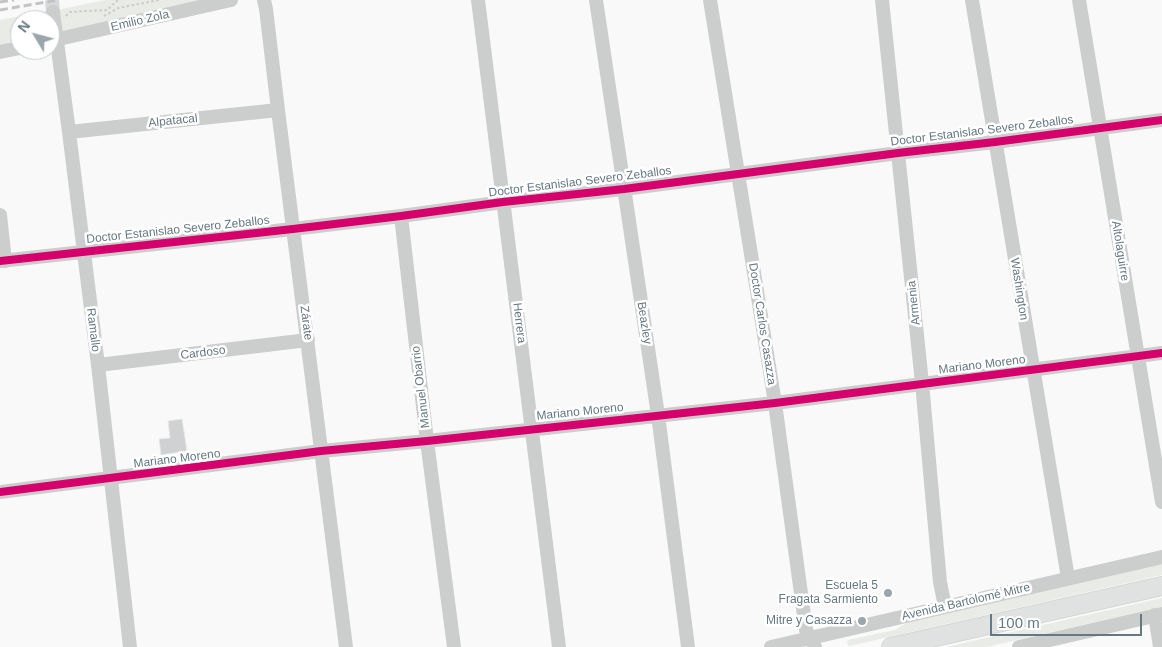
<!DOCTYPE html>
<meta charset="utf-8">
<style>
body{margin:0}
#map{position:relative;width:1162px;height:647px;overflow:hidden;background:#f9f9f9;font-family:Helvetica,sans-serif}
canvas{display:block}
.north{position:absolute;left:10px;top:10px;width:50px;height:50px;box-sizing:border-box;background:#fff;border:1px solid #c2c9cd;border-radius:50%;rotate:307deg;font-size:14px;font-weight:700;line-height:20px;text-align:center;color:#667982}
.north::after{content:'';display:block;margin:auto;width:18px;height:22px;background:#99a6ac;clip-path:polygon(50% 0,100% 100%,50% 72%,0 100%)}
.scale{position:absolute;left:990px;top:614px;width:152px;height:22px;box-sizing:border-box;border:2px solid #667982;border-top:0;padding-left:6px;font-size:15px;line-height:18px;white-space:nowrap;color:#667982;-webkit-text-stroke:4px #fff;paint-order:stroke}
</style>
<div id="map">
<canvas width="1162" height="647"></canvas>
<div class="north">N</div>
<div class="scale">100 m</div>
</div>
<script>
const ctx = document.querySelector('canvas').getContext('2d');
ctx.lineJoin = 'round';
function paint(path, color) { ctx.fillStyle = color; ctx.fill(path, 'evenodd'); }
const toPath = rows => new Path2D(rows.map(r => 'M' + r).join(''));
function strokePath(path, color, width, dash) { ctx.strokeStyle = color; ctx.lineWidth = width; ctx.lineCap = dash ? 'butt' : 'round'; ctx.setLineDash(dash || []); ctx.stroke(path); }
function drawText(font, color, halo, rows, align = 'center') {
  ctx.font = font + ' Helvetica,sans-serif'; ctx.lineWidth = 5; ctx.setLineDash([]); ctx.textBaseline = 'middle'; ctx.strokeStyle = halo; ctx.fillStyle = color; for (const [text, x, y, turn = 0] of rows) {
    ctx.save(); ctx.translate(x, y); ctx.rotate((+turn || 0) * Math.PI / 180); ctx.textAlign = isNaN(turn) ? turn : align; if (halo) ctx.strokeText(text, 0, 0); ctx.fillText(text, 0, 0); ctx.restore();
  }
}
const green = toPath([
 [105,0,205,0,63,33,57,10],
 [47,11,46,20,20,20,20,42,0,45,0,20],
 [1162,564,1162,575,849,646,847,643,848,640,895,630,908,622],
 [1162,598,1162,607,986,647,946,647]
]);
const building = toPath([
 [182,419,187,451,161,455,159,439,170,438,168,421,182,419]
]);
const minorTunnel = toPath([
 [52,0,53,12]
]);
const path = toPath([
 [66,16,70,12,107,10,118,0],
 [104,16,118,8,159,0]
]);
const minor = toPath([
 [264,0,266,9,278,110,346,647],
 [478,0,559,647],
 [596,0,658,415,688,647],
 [710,0,775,403,806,630,815,647],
 [882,0,922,383,940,582,945,607],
 [972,0,1068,578],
 [1079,0,1162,502],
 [53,12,69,132,98,365,130,647],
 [50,41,231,0],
 [0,52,20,48],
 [69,132,278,110],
 [0,215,5,261],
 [401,216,427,441,454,647],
 [0,261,293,229,401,216,503,202,624,189,898,153,995,142,1162,120],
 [98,365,308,340],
 [0,492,321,451,427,441,775,403,1162,353],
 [1155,615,1160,647],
 [771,647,1162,557],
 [1019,647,1162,614]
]);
const major = toPath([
 [891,647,1162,586]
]);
const rail = toPath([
 [0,2,14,0],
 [0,10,58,0]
]);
const cycleway = toPath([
 [0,261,293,229,401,216,503,202,624,189,898,153,995,142,1162,120],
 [0,492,321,451,427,441,775,403,1162,353]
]);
const markers = [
 [888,593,5,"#99a6ac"],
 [862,621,5,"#99a6ac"]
];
const streetNames = [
 ["Emilio Zola",140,21,-13],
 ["Alpatacal",173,121,-6],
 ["Doctor Estanislao Severo Zeballos",982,131,-7],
 ["Doctor Estanislao Severo Zeballos",580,182,-7],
 ["Doctor Estanislao Severo Zeballos",178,230,-6],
 ["Altolaguirre",1120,251,81],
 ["Washington",1019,289,81],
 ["Armenia",914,303,-96],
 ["Zárate",306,323,83],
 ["Herrera",519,323,83],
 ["Beazley",644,323,81],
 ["Doctor Carlos Casazza",762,324,81],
 ["Ramallo",93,330,83],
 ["Cardoso",203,353,-7],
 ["Mariano Moreno",982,365,-7],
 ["Manuel Obarrio",421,387,-97],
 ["Mariano Moreno",580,412,-6],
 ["Mariano Moreno",177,459,-7],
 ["Avenida Bartolomé Mitre",966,602,-13]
];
const poiNames = [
 ["Escuela 5",878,586],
 ["Fragata Sarmiento",878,600],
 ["Mitre y Casazza",852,621]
];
paint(green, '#e8ebe6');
paint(building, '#cfd1d2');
strokePath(building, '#e8e8e8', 1);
strokePath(minorTunnel, '#d4d9db', 14, [14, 7]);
strokePath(major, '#d5d6d7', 20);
strokePath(path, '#cacbcc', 2, [2.5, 2.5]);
strokePath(minor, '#cccece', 14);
strokePath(major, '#e0e1e1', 18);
strokePath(rail, '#c2c3c4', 3, [8, 4]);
strokePath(cycleway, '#d6006c', 8);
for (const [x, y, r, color] of markers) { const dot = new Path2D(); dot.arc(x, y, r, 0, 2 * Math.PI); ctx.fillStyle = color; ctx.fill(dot); strokePath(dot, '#fff', 2); }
drawText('12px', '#667982', '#fff', streetNames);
drawText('12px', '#667982', '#fff', poiNames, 'right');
</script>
